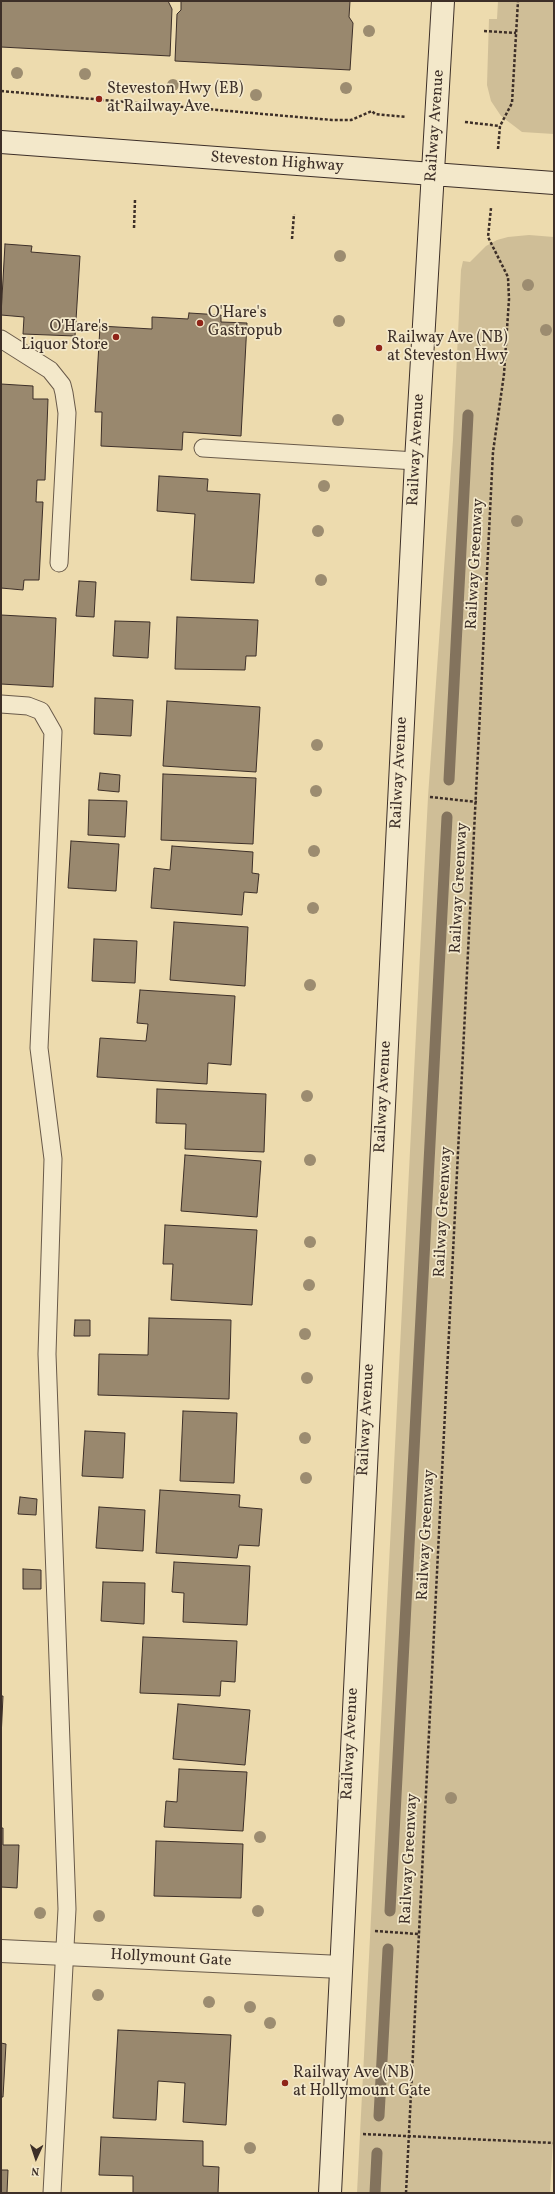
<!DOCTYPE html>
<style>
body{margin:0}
#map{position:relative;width:555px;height:2194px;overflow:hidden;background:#eddbae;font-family:Vollkorn,serif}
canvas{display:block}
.frame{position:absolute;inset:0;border:2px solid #3d2f28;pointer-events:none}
.north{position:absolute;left:16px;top:2138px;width:40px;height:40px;-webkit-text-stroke:3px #f3e8ca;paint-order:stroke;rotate:183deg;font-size:11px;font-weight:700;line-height:16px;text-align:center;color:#3d2f28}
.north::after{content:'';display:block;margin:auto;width:14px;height:18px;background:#3d2f28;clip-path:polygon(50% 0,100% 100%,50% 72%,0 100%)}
</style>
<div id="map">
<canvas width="555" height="2194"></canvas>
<div class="frame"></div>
<div class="north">N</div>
</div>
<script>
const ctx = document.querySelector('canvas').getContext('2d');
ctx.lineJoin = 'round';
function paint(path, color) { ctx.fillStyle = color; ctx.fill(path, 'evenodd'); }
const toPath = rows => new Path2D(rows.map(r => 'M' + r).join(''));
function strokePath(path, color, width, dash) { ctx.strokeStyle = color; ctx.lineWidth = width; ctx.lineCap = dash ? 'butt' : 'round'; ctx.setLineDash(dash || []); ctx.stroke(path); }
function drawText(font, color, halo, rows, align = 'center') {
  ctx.font = font + ' Vollkorn,serif'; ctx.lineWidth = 3.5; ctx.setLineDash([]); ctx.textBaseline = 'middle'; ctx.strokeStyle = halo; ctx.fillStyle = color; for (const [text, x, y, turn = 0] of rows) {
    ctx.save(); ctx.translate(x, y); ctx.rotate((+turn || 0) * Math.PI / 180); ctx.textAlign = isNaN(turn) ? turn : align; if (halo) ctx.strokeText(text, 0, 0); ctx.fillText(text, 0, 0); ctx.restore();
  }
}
const green = toPath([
 [498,1,554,1,554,134,522,132,501,116,491,101,487,85,489,19,497,19],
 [529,235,554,237,554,2121,550,2193,357,2193,428,797,453,440,461,270,463,261,470,262,486,246,497,240,508,237]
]);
const stream = toPath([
 [449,780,468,415],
 [390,1911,447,817],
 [379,2116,388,1949],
 [375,2193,377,2153]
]);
const building = toPath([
 [1,1,168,1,172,9,170,56,1,47,1,1],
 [181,1,350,1,349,17,353,23,350,70,175,61,177,14,181,10,181,1],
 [5,244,32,246,31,252,80,256,75,336,23,334,24,317,1,315,5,244],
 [189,313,221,315,221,322,247,323,241,436,183,432,182,450,101,446,102,412,95,412,100,326,152,329,152,317,188,319,189,313],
 [1,384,33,386,33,399,48,399,45,480,37,480,36,502,43,502,39,580,24,580,23,590,1,588,1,384],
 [159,476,208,479,207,491,260,494,254,583,191,580,195,514,157,511,159,476],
 [79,581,96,582,94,617,76,616,79,581],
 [1,615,56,618,53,687,1,684,1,615],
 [177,617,258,620,256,656,246,656,245,670,175,669,177,617],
 [115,621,150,622,148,658,113,656,115,621],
 [95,698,133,700,131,736,94,734,95,698],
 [167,701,260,707,256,772,163,766,167,701],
 [100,773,120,775,119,792,98,790,100,773],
 [163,774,256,778,253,844,161,840,163,774],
 [89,800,127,801,125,837,88,835,89,800],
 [71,841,119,844,116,891,68,888,71,841],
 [172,846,253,852,252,873,259,874,257,893,244,892,242,915,151,908,154,868,170,870,172,846],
 [174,922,248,927,245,986,170,980,174,922],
 [94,939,137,941,135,983,92,981,94,939],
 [140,990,235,996,231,1065,208,1063,207,1084,97,1077,100,1038,146,1041,148,1024,137,1023,140,990],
 [157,1089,266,1094,264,1152,185,1149,186,1124,156,1123,157,1089],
 [185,1155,261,1161,257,1217,181,1211,185,1155],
 [165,1225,257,1230,252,1305,171,1300,173,1264,163,1264,165,1225],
 [149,1318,231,1320,229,1399,98,1395,99,1354,148,1355,149,1318],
 [75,1320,90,1320,90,1336,74,1336,75,1320],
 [183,1411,237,1413,234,1483,180,1481,183,1411],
 [85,1431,125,1433,123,1478,82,1476,85,1431],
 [160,1490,240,1495,239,1507,262,1509,259,1546,239,1545,237,1558,156,1553,160,1490],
 [20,1497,37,1499,36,1515,18,1514,20,1497],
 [99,1507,145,1510,143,1551,96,1548,99,1507],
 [174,1562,250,1566,247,1625,183,1622,184,1593,172,1592,174,1562],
 [23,1569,41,1570,41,1589,23,1589,23,1569],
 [103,1582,145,1583,144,1624,101,1621,103,1582],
 [143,1637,237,1641,235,1682,221,1681,220,1696,140,1693,143,1637],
 [1,1696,3,1696,1,1738,1,1696],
 [178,1704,250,1710,245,1765,173,1759,178,1704],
 [179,1769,247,1772,243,1831,164,1827,166,1801,177,1802,179,1769],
 [1,1828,3,1828,3,1845,19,1845,17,1888,1,1887,1,1828],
 [156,1841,243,1844,241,1898,154,1896,156,1841],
 [118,2030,231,2035,226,2125,183,2122,185,2083,158,2081,156,2120,113,2118,118,2030],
 [1,2043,6,2044,3,2097,1,2097,1,2043],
 [101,2137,203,2141,203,2166,219,2167,218,2193,133,2193,133,2176,99,2175,101,2137],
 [1,2170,8,2170,7,2193,1,2193,1,2170]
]);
const path = toPath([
 [484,31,516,33],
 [1,91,332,120,351,120,372,111,375,114,406,117],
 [465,122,500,126],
 [498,149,500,126,512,103,518,1],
 [134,228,135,200],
 [292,239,294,214],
 [430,797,477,802],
 [375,1931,418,1934],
 [363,2134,554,2143],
 [406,2193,493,452,504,374,509,299,508,277,488,237,491,208]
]);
const lane = toPath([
 [1,339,50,370,62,385,64,393,67,413,59,563],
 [203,448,416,461],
 [1,704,28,706,41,711,53,732,39,1048,53,1159,47,1354,67,1909,52,2193]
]);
const street = toPath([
 [1,1951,341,1967]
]);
const secondary = toPath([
 [1,142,554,183],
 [330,2193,416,461,443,1]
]);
const trees = [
 [369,31],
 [17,73],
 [85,74],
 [173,85],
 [346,88],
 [256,95],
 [340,256],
 [528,285],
 [339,321],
 [546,330],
 [338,420],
 [324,486],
 [517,521],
 [318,531],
 [321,580],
 [317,745],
 [316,791],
 [314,851],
 [313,908],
 [310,985],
 [307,1096],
 [310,1160],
 [310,1242],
 [309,1285],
 [305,1334],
 [307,1378],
 [305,1438],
 [306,1478],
 [451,1798],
 [260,1837],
 [258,1911],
 [40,1913],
 [99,1916],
 [98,1995],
 [209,2002],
 [250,2007],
 [270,2023],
 [250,2148]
];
const markers = [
 [99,99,4,"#8f2418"],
 [200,323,4,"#8f2418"],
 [116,337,4,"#8f2418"],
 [379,348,4,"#8f2418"],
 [285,2083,4,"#8f2418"]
];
const poiNames = [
 ["Steveston Hwy (EB)",107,90],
 ["at Railway Ave",107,108],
 ["O'Hare's",208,314],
 ["Gastropub",208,332],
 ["O'Hare's",108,328,"right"],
 ["Liquor Store",108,346,"right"],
 ["Railway Ave (NB)",387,339],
 ["at Steveston Hwy",387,357],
 ["Railway Ave (NB)",293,2074],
 ["at Hollymount Gate",293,2092]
];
const streetNames = [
 ["Railway Avenue",436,126,-86],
 ["Steveston Highway",277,163,4],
 ["Railway Avenue",417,450,-87],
 ["Railway Greenway",476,564,-87],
 ["Railway Avenue",400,773,-87],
 ["Railway Greenway",460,888,-87],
 ["Railway Avenue",384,1097,-87],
 ["Railway Greenway",444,1212,-87],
 ["Railway Avenue",367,1420,-87],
 ["Railway Greenway",427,1535,-87],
 ["Railway Avenue",351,1744,-87],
 ["Railway Greenway",410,1859,-87],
 ["Hollymount Gate",171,1959,3]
];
paint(green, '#cfbe97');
strokePath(stream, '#83735d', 11);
paint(building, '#99886e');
strokePath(building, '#3d2f28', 1);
strokePath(lane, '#695a4a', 19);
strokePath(street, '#695a4a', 24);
strokePath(secondary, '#3d2f28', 24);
strokePath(path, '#3d2f28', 2.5, [3, 2]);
strokePath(lane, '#f3e8ca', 17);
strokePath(street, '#f3e8ca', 22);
strokePath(secondary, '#f3e8ca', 22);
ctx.fillStyle = '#9c8c70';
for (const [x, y] of trees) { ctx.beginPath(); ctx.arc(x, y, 6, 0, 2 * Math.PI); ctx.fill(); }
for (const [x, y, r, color] of markers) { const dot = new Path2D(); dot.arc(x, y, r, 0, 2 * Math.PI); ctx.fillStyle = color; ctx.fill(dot); strokePath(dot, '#f3e8ca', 1.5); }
drawText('16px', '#3d2f28', '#f3e8ca', poiNames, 'left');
drawText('16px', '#3d2f28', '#f3e8ca', streetNames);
</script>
